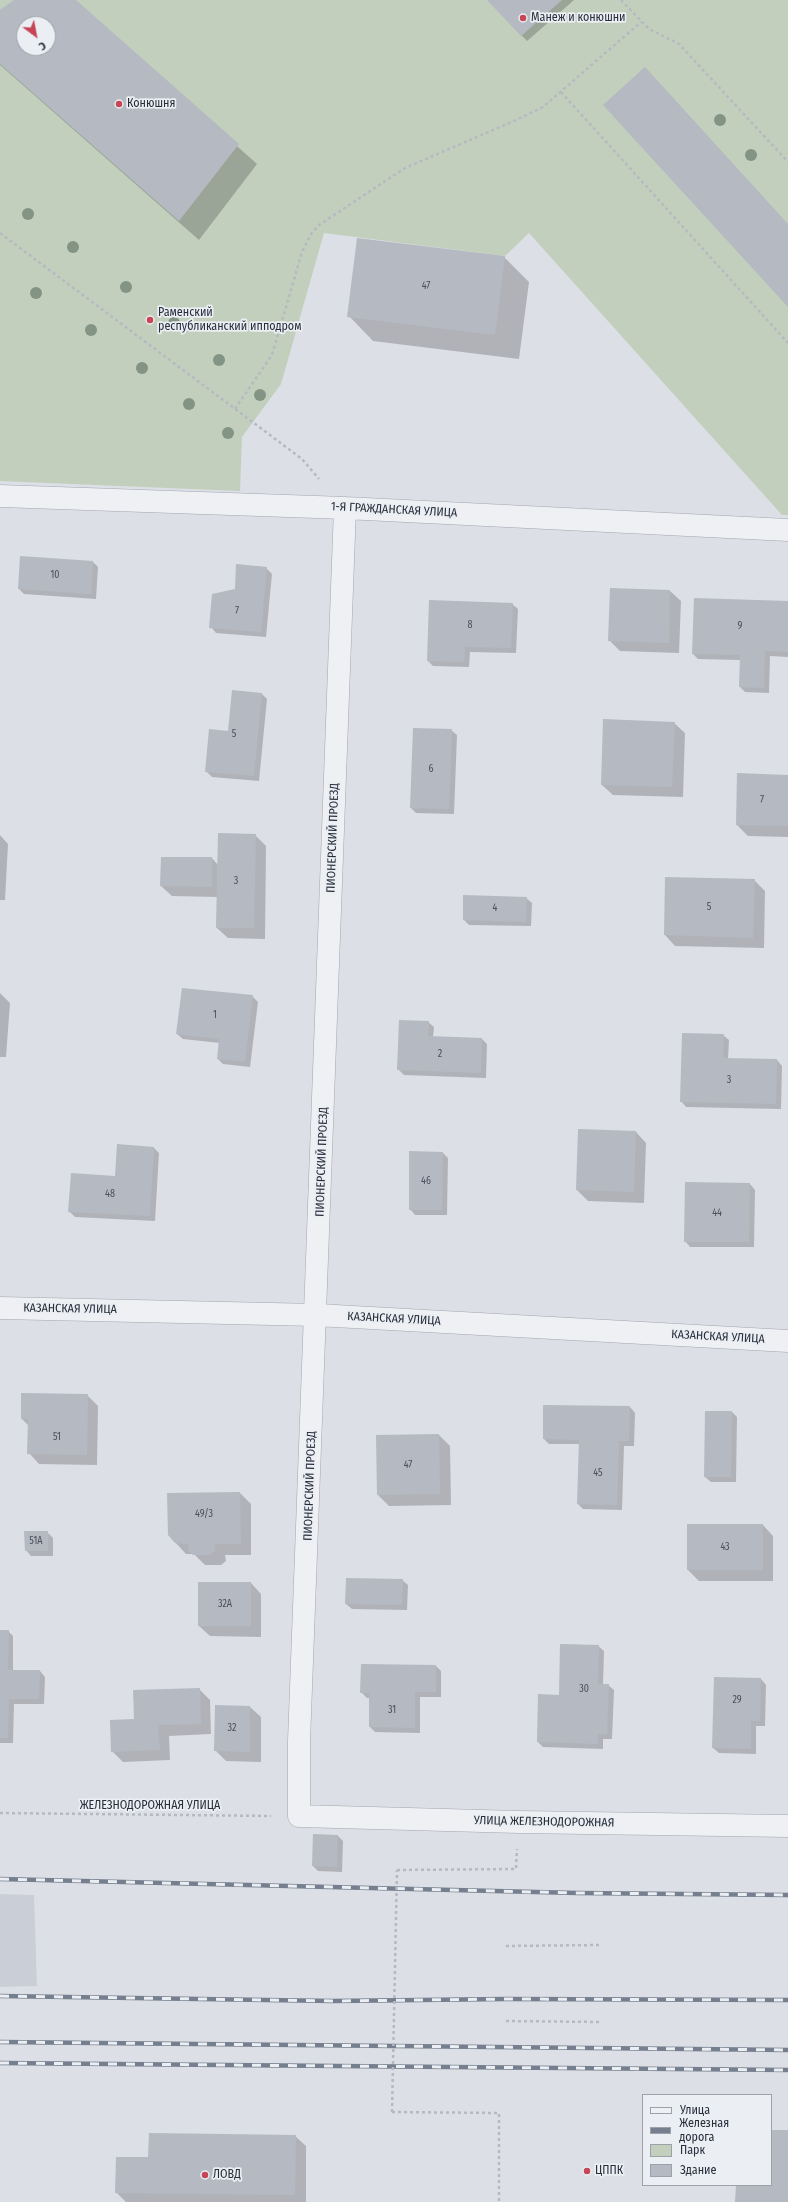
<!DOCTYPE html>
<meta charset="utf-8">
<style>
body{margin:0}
#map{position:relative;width:788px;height:2202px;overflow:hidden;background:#dcdfe5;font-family:"Fira Sans Condensed",sans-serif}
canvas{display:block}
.legend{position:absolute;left:642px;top:2094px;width:130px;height:92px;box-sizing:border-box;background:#ebeef3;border:1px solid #9da1a9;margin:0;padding:5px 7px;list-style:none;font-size:12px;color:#272e3b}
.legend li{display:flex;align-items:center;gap:8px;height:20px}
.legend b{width:20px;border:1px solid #9da1a9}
.north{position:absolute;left:16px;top:16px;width:40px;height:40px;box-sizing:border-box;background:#ebeef3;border:1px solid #9da1a9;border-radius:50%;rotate:148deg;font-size:11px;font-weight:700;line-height:16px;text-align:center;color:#272e3b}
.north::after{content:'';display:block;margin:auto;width:14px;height:18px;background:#c64556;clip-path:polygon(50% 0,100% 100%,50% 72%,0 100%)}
</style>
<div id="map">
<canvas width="788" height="2202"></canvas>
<ul class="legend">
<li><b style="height:5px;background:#eef0f4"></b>Улица</li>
<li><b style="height:5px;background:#767f8e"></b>Железная дорога</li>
<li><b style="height:11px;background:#c2cfbd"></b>Парк</li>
<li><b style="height:11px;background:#b4b9c2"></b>Здание</li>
</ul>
<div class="north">С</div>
</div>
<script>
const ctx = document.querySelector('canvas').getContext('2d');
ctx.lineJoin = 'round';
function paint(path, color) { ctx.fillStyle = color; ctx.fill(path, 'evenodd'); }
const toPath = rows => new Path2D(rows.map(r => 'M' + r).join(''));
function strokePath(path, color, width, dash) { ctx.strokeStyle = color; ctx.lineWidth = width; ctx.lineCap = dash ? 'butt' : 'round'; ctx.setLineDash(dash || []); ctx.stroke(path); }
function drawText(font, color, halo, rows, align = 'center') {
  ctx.font = font + ' "Fira Sans Condensed",sans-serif'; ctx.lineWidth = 3.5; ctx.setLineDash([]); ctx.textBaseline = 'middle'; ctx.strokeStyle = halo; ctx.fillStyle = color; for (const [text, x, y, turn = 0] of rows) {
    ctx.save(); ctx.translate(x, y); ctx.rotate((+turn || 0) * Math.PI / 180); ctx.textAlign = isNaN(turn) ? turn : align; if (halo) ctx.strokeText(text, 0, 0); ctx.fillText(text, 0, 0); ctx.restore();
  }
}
const built = toPath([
 [0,1894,34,1895,37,1986,0,1987]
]);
const green = toPath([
 [0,0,788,0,788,515,782,515,529,233,505,256,324,233,281,384,242,437,240,491,0,481],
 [24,24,48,24,48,48,24,48]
]);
const shadow = toPath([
 [15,0,74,0,257,164,199,240,0,65,0,11],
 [24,24,48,24,48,48,24,48],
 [488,0,574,0,527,41],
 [504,257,529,282,519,359,373,341,349,316],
 [93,562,98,567,96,599,24,594,19,589],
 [266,568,272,574,266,637,216,633,211,627,236,590],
 [611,589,670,591,681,601,679,653,620,651,609,640],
 [788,602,788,657,770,656,769,693,745,692,740,687,740,660,698,659,693,654],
 [512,604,518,609,516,653,470,652,469,667,433,666,428,661],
 [262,694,267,699,259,781,212,777,206,771],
 [674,723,685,733,683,797,613,795,602,785],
 [451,730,457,735,454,814,416,813,411,808],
 [788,776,788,837,748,836,737,825],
 [0,835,8,844,5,900,0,900],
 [255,835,266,846,265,939,228,938,217,928,218,897,172,896,161,886,212,858,218,865],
 [666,878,754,880,765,891,764,948,675,946,665,935],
 [526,898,532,903,531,926,469,925,464,920],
 [0,993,10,1003,6,1057,0,1057],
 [252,996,258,1002,250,1067,223,1064,218,1059,220,1043,183,1039,177,1034],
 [428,1022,434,1027,433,1037,482,1039,487,1044,486,1078,404,1075,398,1069],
 [723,1035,729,1040,728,1059,777,1060,782,1066,781,1109,686,1107,681,1101],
 [636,1132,646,1143,644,1203,588,1201,577,1190],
 [154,1148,159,1153,155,1221,75,1217,69,1211],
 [443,1153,448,1158,447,1215,415,1215,410,1209],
 [750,1184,755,1190,754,1247,690,1247,685,1241],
 [87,1395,98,1406,97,1465,39,1464,29,1453,29,1426,22,1419],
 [630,1407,635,1413,634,1446,624,1446,622,1510,583,1509,578,1504,580,1444,549,1444,544,1439],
 [732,1412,737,1417,736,1482,711,1482,705,1477],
 [439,1435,450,1446,451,1505,389,1506,378,1495,377,1436],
 [240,1493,251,1504,251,1555,225,1555,226,1561,221,1565,205,1565,194,1554,186,1554,175,1542],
 [763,1525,773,1536,773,1581,699,1581,688,1570],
 [47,1532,53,1538,53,1556,31,1556,26,1550],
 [402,1580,408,1585,407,1610,352,1609,346,1604],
 [251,1583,261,1594,261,1637,210,1636,199,1626],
 [0,1631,8,1631,13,1636,13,1671,40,1671,45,1677,44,1704,14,1704,13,1743,0,1743],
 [598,1646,604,1651,603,1685,608,1685,614,1690,612,1739,603,1739,603,1749,543,1747,538,1742,560,1696],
 [436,1666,441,1671,441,1697,420,1697,420,1733,375,1732,370,1727,370,1698,367,1698,361,1692],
 [715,1678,761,1679,766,1685,765,1726,756,1726,756,1754,719,1753,713,1748],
 [199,1689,210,1700,211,1734,169,1736,170,1760,123,1762,112,1751,135,1720],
 [216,1706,250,1707,261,1717,261,1762,226,1761,215,1750],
 [338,1836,343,1841,342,1872,318,1871,313,1866],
 [295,2136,306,2146,306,2202,126,2202,116,2192,149,2158]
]);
const building = toPath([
 [14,0,76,0,239,144,179,221,0,64,0,10],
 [24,24,48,24,48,48,24,48],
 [487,0,562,0,521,36],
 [645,67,788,224,788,307,603,105],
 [357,238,505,256,495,335,347,317],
 [20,556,93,561,91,594,18,589],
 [236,564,267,567,261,632,209,628,212,594,235,589],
 [610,588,670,590,669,643,608,641],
 [694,598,788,601,788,652,765,651,764,688,739,687,740,655,692,654],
 [429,600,513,603,511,648,465,647,464,662,427,661],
 [232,690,262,693,254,776,205,772,209,729,228,731],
 [603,719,675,722,672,787,601,785],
 [413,728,452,729,449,809,410,808],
 [737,773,788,775,788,826,736,825],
 [218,833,256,834,254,928,216,928],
 [161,857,212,857,212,887,160,886],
 [665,877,755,879,753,938,664,935],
 [463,895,527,897,526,922,463,920],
 [182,988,253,995,245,1062,217,1059,219,1039,176,1034],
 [399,1020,429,1021,428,1036,482,1038,481,1073,397,1070],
 [682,1033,724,1034,723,1058,777,1059,776,1104,680,1102],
 [578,1129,636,1131,634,1192,576,1190],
 [117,1144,154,1147,150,1216,68,1212,71,1173,115,1176],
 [409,1151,443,1152,442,1210,409,1210],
 [685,1182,750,1183,749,1242,684,1242],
 [21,1393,88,1394,87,1455,27,1454,28,1419,21,1419],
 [543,1405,630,1406,629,1441,619,1441,617,1505,577,1504,579,1440,543,1439],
 [705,1411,732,1411,731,1477,704,1477],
 [439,1434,440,1494,377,1495,376,1435],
 [240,1492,241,1544,215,1544,215,1550,210,1555,193,1555,188,1550,188,1544,175,1543,168,1535,167,1493],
 [687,1524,763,1524,763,1570,687,1570],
 [24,1531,48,1531,48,1551,25,1551],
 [346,1578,403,1579,402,1605,345,1604],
 [198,1582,251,1582,251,1626,198,1626],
 [0,1630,9,1630,8,1670,40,1670,39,1699,9,1699,8,1738,0,1738],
 [560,1644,599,1645,598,1684,609,1684,607,1734,598,1734,598,1744,537,1742,538,1694,559,1695],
 [361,1664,436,1665,436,1692,415,1692,415,1728,369,1727,369,1693,360,1693],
 [714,1677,761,1678,760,1721,751,1721,751,1749,712,1748],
 [200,1688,201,1724,158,1725,160,1750,111,1752,110,1720,134,1719,133,1690],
 [215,1705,250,1706,250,1752,214,1751],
 [313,1834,338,1835,337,1867,312,1866],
 [771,2130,788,2130,788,2202,735,2202,736,2185,771,2185],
 [149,2133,296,2135,295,2195,115,2193,116,2157,148,2157]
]);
const path = toPath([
 [621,0,649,29,679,44,788,162],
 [561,92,788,343],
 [0,233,302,459,319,479],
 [235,409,272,355,302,252,311,234,319,225,405,168,514,121,543,107,641,22],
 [0,1813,271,1816],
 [397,1870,516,1869,517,1849],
 [506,1946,601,1945],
 [506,2021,599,2022],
 [392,2112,499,2113,499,2202]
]);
const minor = toPath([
 [0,496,345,508,788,530],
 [345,508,299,1741,299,1816,519,1822,788,1826],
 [0,1308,317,1315,788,1341]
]);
const rail = toPath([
 [0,1879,577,1893,788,1895],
 [0,1996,333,2001,506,1999,788,2000],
 [0,2042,788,2050],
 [0,2063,788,2070]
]);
const pathBridge = toPath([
 [392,2112,397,1870]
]);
const trees = [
 [720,120],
 [751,155],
 [28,214],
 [73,247],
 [126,287],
 [36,293],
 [174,323],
 [91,330],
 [219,360],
 [142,368],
 [260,395],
 [189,404],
 [228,433]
];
const markers = [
 [523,18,4,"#c64556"],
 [119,104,4,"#c64556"],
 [150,320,4,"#c64556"],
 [587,2171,4,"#c64556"],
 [205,2175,4,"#c64556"]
];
const numberNames = [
 ["47",426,286],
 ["10",55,575],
 ["7",237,611],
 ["8",470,625],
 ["9",740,626],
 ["5",234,734],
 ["6",431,769],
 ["7",762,800],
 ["3",236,881],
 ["5",709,907],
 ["4",495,908],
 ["1",215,1015],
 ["2",440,1054],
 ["3",729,1080],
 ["46",426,1181],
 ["48",110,1194],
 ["44",717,1213],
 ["51",57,1437],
 ["47",408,1465],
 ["45",598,1473],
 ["49/3",204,1514],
 ["51А",36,1541],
 ["43",725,1547],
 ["32А",225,1604],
 ["30",584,1689],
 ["29",737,1700],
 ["31",392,1710],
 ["32",232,1728]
];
const poiNames = [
 ["Манеж и конюшни",531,18],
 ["Конюшня",127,104],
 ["Раменский",158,313],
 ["республиканский ипподром",158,327],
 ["ЦППК",595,2171],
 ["ЛОВД",213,2175]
];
const streetNames = [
 ["1-Я ГРАЖДАНСКАЯ УЛИЦА",394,510,3],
 ["ПИОНЕРСКИЙ ПРОЕЗД",333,838,-88],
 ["ПИОНЕРСКИЙ ПРОЕЗД",322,1162,-88],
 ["КАЗАНСКАЯ УЛИЦА",70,1309,1],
 ["КАЗАНСКАЯ УЛИЦА",394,1319,3],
 ["КАЗАНСКАЯ УЛИЦА",718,1337,3],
 ["ПИОНЕРСКИЙ ПРОЕЗД",310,1486,-88],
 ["ЖЕЛЕЗНОДОРОЖНАЯ УЛИЦА",150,1806],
 ["УЛИЦА ЖЕЛЕЗНОДОРОЖНАЯ",544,1822,1]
];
paint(built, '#cacfd7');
paint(green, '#c2cfbd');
paint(shadow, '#0003');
paint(building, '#b4b9c2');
strokePath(minor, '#a2a6af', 23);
strokePath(path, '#b6bac0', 2.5, [3, 3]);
strokePath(minor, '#eef0f4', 22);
strokePath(rail, '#767f8e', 4.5);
strokePath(rail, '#ebeef3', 3, [9]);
strokePath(pathBridge, '#b6bac0', 2.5, [3, 3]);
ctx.fillStyle = '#839484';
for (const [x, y] of trees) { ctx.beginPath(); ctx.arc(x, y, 6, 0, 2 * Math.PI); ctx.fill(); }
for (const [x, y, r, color] of markers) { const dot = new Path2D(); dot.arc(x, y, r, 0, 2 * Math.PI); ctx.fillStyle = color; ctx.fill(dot); strokePath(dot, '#ebeef3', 1.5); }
drawText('10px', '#4a515d', null, numberNames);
drawText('12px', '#272e3b', '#ebeef3', poiNames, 'left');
drawText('12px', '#272e3b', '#ebeef3', streetNames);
</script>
